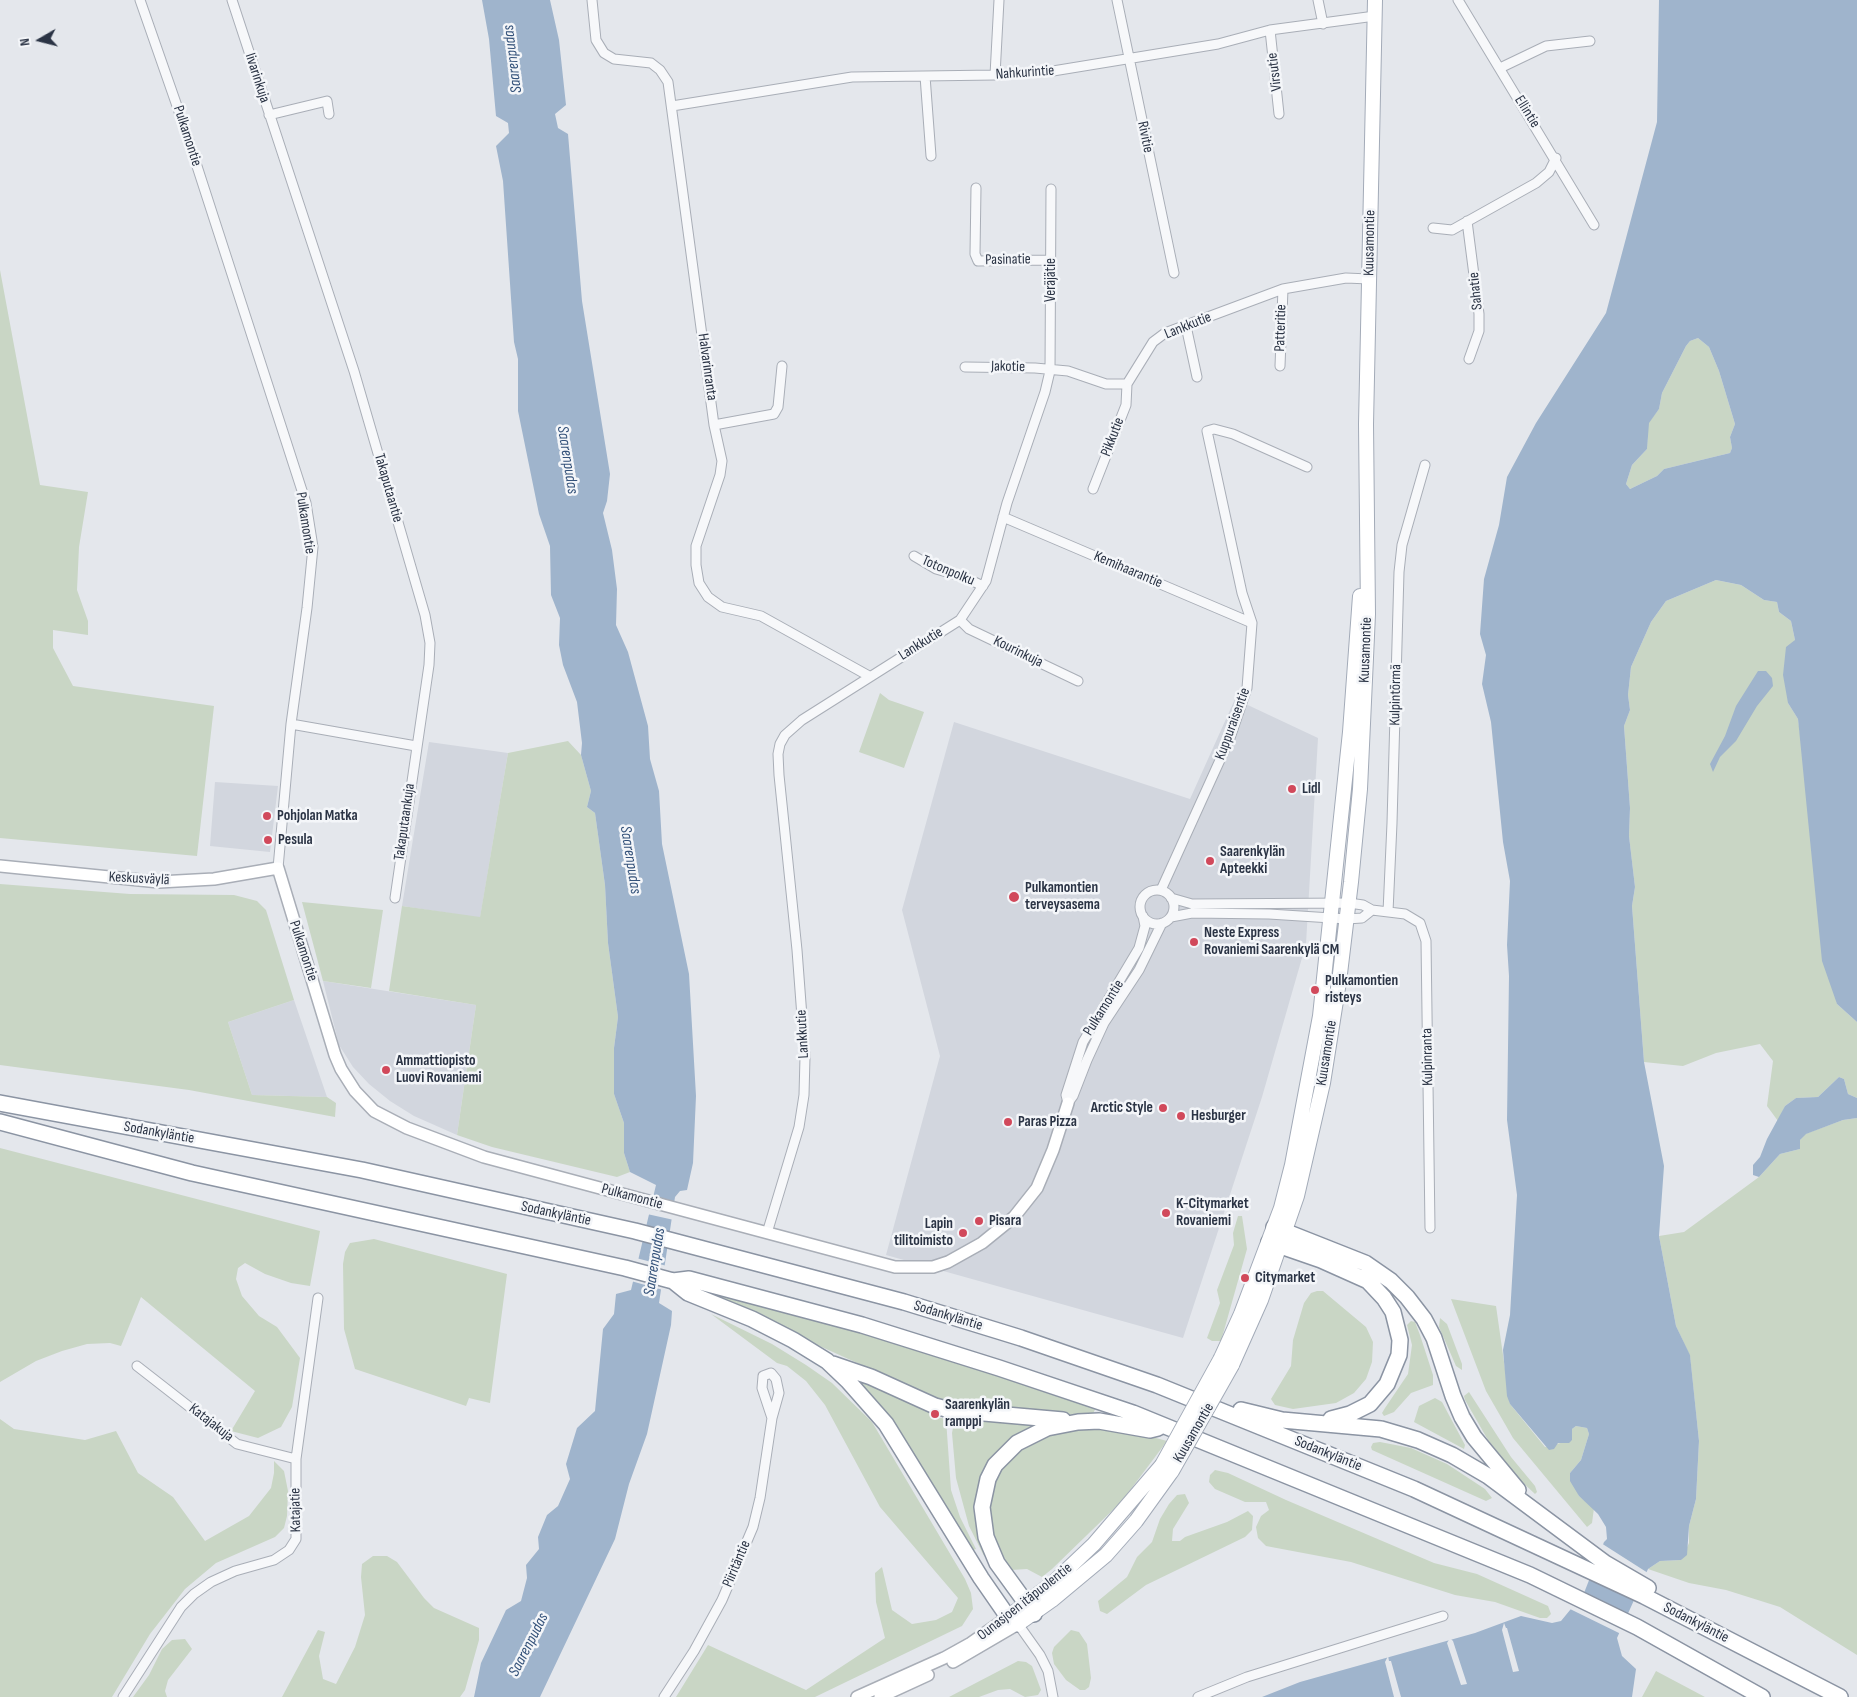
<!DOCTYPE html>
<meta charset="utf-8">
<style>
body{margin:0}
#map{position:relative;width:1857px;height:1697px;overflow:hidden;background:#e4e7ec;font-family:"Sofia Sans Condensed",sans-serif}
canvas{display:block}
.north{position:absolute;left:15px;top:15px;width:50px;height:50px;-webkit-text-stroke:4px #f4f6f9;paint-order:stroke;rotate:262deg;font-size:14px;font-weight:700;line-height:20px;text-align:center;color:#2b3445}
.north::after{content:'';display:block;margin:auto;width:18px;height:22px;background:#2b3445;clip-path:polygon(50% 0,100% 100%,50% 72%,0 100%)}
</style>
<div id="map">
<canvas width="1857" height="1697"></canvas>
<div class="north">N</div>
</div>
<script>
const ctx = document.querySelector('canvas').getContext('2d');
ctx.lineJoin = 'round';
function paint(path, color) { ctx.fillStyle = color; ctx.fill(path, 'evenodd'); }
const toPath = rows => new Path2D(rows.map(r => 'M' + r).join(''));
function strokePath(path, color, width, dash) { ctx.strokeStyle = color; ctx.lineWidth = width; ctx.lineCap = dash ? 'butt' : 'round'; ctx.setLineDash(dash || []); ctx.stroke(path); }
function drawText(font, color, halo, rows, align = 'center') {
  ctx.font = font + ' "Sofia Sans Condensed",sans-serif'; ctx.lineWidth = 5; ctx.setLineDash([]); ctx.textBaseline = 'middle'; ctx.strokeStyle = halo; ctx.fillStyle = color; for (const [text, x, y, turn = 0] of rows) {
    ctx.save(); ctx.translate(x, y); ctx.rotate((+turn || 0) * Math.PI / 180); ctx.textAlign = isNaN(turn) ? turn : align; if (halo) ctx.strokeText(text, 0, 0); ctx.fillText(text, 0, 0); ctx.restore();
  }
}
const built = toPath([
 [1235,699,1318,738,1306,944,1262,1097,1183,1338,886,1255,940,1056,902,910,954,722,1190,799],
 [429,742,508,753,480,918,402,906],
 [215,782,278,786,270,852,210,846],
 [323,981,476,1005,457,1135,414,1116,390,1101,369,1084,353,1067,339,1045],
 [294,1000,327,1097,252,1095,228,1022]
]);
const green = toPath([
 [0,270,40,485,88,492,79,547,77,590,88,621,88,635,53,630,53,648,73,686,214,706,197,856,0,838],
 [1698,338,1709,347,1719,371,1735,424,1730,437,1732,448,1730,453,1664,469,1657,476,1630,489,1626,484,1632,465,1647,449,1648,423,1659,409,1662,393,1686,346,1690,341],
 [1716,580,1741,585,1764,600,1777,602,1779,612,1791,621,1795,640,1788,703,1798,719,1837,1004,1857,1022,1857,1098,1848,1094,1844,1079,1839,1077,1818,1097,1796,1098,1785,1106,1778,1121,1767,1106,1773,1061,1760,1044,1716,1053,1683,1066,1644,1062,1632,906,1635,887,1629,836,1630,808,1624,726,1630,710,1628,695,1631,667,1651,622,1666,601],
 [880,693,889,700,924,712,904,768,859,752],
 [568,741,581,755,591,791,587,807,595,813,605,885,608,943,618,1017,614,1048,614,1094,624,1123,624,1153,630,1172,617,1177,492,1147,457,1135,476,1005,389,991,402,906,480,917,508,753],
 [0,884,130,894,234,895,257,901,266,910,294,1000,228,1022,252,1095,327,1097,336,1103,335,1117,189,1090,0,1065],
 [302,902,383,910,371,988,323,981],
 [1857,1118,1857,1655,1780,1607,1726,1590,1689,1583,1648,1569,1660,1561,1681,1560,1689,1543,1689,1526,1696,1499,1699,1441,1690,1356,1676,1326,1659,1236,1684,1232,1759,1177,1780,1154,1800,1149,1800,1140,1805,1134,1843,1120],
 [0,1148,320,1231,310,1286,291,1283,265,1274,245,1263,238,1268,236,1279,242,1296,259,1316,277,1327,300,1358,292,1407,281,1427,258,1438,231,1431,255,1391,141,1297,121,1346,110,1343,87,1344,62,1351,36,1361,0,1382],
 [1238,1216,1242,1216,1247,1249,1221,1341,1212,1341,1207,1338,1220,1303,1217,1290,1234,1245,1233,1233],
 [374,1239,507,1274,490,1403,469,1398,466,1406,355,1369,344,1329,343,1264,345,1252,350,1243],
 [708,1288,835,1323,1096,1407,1093,1414,1070,1415,996,1409,954,1403,933,1397,706,1295],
 [1317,1291,1323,1291,1366,1327,1373,1342,1372,1362,1366,1379,1354,1393,1336,1403,1293,1409,1275,1405,1271,1399,1291,1366,1293,1340,1304,1303,1311,1293],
 [1451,1299,1496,1306,1510,1404,1545,1447,1572,1440,1572,1429,1576,1426,1587,1428,1589,1434,1581,1460,1570,1473,1579,1496,1594,1508,1592,1523,1587,1527,1513,1438,1486,1391],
 [711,1314,772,1344,806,1365,832,1383,872,1422,965,1579,971,1593,973,1609,962,1626,815,1697,676,1697,708,1645,806,1690,885,1638,876,1602,875,1573,882,1567,892,1610,912,1624,936,1620,952,1612,958,1598,880,1507,825,1405,806,1381,787,1366,777,1363],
 [1440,1318,1447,1324,1462,1364,1462,1370,1456,1366,1439,1327],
 [1411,1321,1415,1322,1420,1335,1433,1375,1433,1385,1411,1393,1394,1412,1384,1416,1382,1413,1385,1408,1408,1374,1412,1345,1407,1325],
 [846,1371,927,1409,932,1416,946,1419,951,1490,960,1517,976,1549,973,1550,899,1432],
 [1469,1392,1511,1457,1535,1486,1537,1492,1535,1494,1518,1478,1488,1440,1465,1400,1464,1396],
 [1435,1398,1442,1402,1465,1445,1464,1449,1414,1422,1419,1406],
 [955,1418,1046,1421,1016,1435,983,1473,976,1498,976,1511,988,1554,984,1556,969,1526,956,1478,952,1433],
 [0,1419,14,1429,85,1440,116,1431,138,1473,173,1497,205,1541,249,1516,271,1488,274,1473,274,1461,284,1471,288,1491,287,1516,284,1528,275,1537,216,1563,185,1589,150,1634,112,1697,0,1697],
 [1096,1427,1141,1434,1167,1441,1122,1501,1052,1569,1042,1577,1027,1569,1011,1570,993,1538,988,1500,1000,1468,1017,1450,1051,1431],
 [1380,1442,1411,1448,1447,1464,1485,1489,1492,1498,1486,1501,1372,1450,1371,1447,1373,1443],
 [1215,1470,1228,1473,1286,1500,1434,1563,1477,1574,1548,1606,1551,1614,1547,1618,1540,1618,1495,1602,1455,1595,1351,1562,1266,1546,1258,1538,1256,1527,1261,1516,1269,1510,1266,1502,1245,1502,1215,1489,1209,1482,1210,1475],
 [1185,1494,1189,1503,1173,1529,1172,1541,1180,1541,1185,1537,1227,1522,1248,1511,1253,1516,1252,1530,1245,1537,1146,1585,1107,1614,1100,1611,1098,1601,1127,1577,1137,1557,1152,1542,1160,1519,1169,1504,1177,1495],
 [373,1556,387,1556,397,1562,424,1598,434,1608,479,1628,479,1640,465,1690,460,1697,282,1697,318,1630,325,1632,319,1656,323,1679,336,1684,355,1647,365,1615,361,1577,362,1564],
 [1071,1630,1079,1632,1087,1644,1091,1678,1089,1687,1085,1690,1080,1690,1066,1680,1054,1664,1052,1653,1054,1647],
 [185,1639,192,1649,168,1680,165,1691,167,1697,133,1697,149,1675,162,1649,172,1640],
 [1018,1661,1026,1662,1032,1666,1041,1690,1038,1695,1025,1697,1010,1689,998,1690,979,1697,949,1697],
 [1656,1671,1705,1697,1642,1697]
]);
const water = toPath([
 [482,0,550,0,559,40,566,105,555,114,558,128,568,134,582,301,610,474,607,501,603,513,612,550,617,589,616,625,628,652,648,726,650,759,659,791,662,844,689,974,696,1096,693,1163,687,1190,680,1191,675,1197,659,1303,672,1311,671,1325,647,1434,629,1484,615,1539,540,1697,474,1697,481,1663,506,1610,521,1601,527,1578,526,1565,539,1549,538,1537,547,1515,558,1506,570,1479,566,1464,577,1428,595,1411,603,1329,614,1314,616,1294,631,1290,656,1185,630,1172,624,1153,624,1123,614,1094,614,1048,618,1017,608,943,605,885,595,813,587,807,591,791,581,755,582,743,577,702,563,665,559,645,560,618,551,595,550,546,539,514,518,411,518,359,514,342,503,181,496,146,509,133,508,123,496,116,489,39],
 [1659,0,1857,0,1857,1022,1837,1004,1822,961,1798,719,1788,703,1783,675,1786,647,1795,640,1791,621,1779,612,1777,602,1764,600,1741,585,1716,580,1666,601,1651,622,1631,667,1628,695,1630,710,1624,726,1630,808,1629,836,1635,887,1632,906,1644,1062,1664,1166,1659,1236,1676,1326,1690,1355,1699,1441,1696,1499,1689,1526,1687,1555,1681,1560,1660,1561,1648,1569,1617,1638,1622,1656,1636,1669,1632,1697,1262,1697,1300,1682,1475,1633,1521,1616,1552,1623,1561,1621,1584,1593,1604,1542,1607,1539,1606,1527,1598,1514,1579,1496,1570,1481,1570,1473,1581,1460,1589,1434,1587,1428,1576,1426,1572,1429,1572,1440,1569,1443,1558,1443,1554,1449,1549,1450,1510,1404,1507,1396,1503,1350,1510,1315,1517,1195,1507,1120,1509,976,1507,945,1510,881,1503,842,1491,722,1482,684,1486,655,1480,634,1484,579,1499,525,1507,477,1536,423,1606,313,1657,122],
 [1698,338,1709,347,1719,371,1735,424,1730,437,1732,448,1730,453,1664,469,1657,476,1630,489,1626,484,1632,465,1647,449,1649,423,1659,409,1662,393,1686,346,1690,341],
 [1758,671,1766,671,1772,678,1773,686,1757,706,1736,741,1720,757,1713,772,1710,764,1725,736,1736,706],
 [1839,1077,1844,1079,1848,1094,1857,1098,1857,1118,1843,1120,1806,1134,1800,1140,1800,1149,1780,1154,1759,1177,1753,1175,1753,1165,1760,1157,1767,1139,1785,1106,1796,1098,1818,1097]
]);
const pier = toPath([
 [651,1197,676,1203,674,1220,647,1214],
 [636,1258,667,1266,663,1290,631,1281],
 [1601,1543,1648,1573,1636,1601,1587,1577],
 [1582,1592,1630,1615,1621,1634,1570,1609],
 [1504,1623,1506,1628,1507,1628,1519,1671,1513,1672,1502,1630],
 [1450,1638,1453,1641,1467,1684,1461,1685,1447,1643],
 [1388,1656,1389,1661,1391,1661,1401,1697,1394,1697,1385,1662]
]);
const street = toPath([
 [140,0,184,126,306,503,313,547,307,608,291,724,278,868],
 [232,0,354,371,425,615,430,643,429,665,395,898],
 [592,0,596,40,604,53,614,59,651,63,660,70,668,82,714,425,722,461,720,475,696,546,696,565,699,583,708,597,722,607,761,616,869,676],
 [1117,0,1174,273],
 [1318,0,1323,24],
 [1458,0,1594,225],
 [1270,30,1279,114],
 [1500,68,1546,46,1590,41],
 [995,75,999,0],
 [925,76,931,156],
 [672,106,852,77,995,75,1053,71,1218,44,1270,30,1375,16],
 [269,115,327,101,329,114],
 [976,188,975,254,978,261,1051,260],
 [1467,221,1479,314,1479,331,1469,359],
 [1433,228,1452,230,1536,183,1549,172,1556,158],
 [1186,326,1197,377],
 [1280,366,1283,289],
 [965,367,1035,368,1068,371,1106,384,1127,384],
 [714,425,774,414,778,407,782,366],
 [1093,489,1126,405,1127,384,1153,342,1165,333,1283,289,1346,278,1369,279],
 [1003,517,1252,623],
 [914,556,936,569,964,577,983,586],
 [960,620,969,629,1078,681],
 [291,724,416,746],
 [1161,890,1230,738,1247,688,1252,623,1242,593,1207,431,1214,429,1233,434,1307,467],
 '1140 907a17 17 0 1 1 34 0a17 17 0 1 1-34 0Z',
 [1171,898,1192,904,1349,903,1363,905,1372,910,1405,914,1420,923,1426,941,1430,1228],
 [1388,912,1392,823,1399,572,1402,545,1425,465],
 [1171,917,1192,913,1269,914,1347,919,1362,918,1372,910],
 [1068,1103,1066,1095,1083,1042,1139,948,1145,926,1143,916],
 [1068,1103,1073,1096,1087,1060,1104,1023,1139,970,1162,923],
 [767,1233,799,1127,804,1095,805,1057,797,950,779,775,778,754,780,744,785,735,802,720,960,620,986,581,1007,503,1045,392,1050,371,1051,189],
 [137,1366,237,1444,296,1459],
 [1018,1624,1040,1655,1048,1671,1053,1697],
 [123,1697,181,1607,194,1594,211,1582,235,1571,274,1560,289,1550,296,1539,296,1459,318,1298],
 [664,1697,694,1651,722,1600,753,1527,760,1498,772,1418,779,1393,776,1379,771,1373,763,1376,762,1388,772,1418],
 [1198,1697,1247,1677,1443,1616]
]);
const secondary = toPath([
 [0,866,159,882,214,879,278,868,335,1055,341,1069,355,1091,374,1111,407,1128,484,1157,895,1267,933,1267,948,1262,982,1243,1014,1217,1037,1188,1053,1150,1068,1103],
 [953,1662,1018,1624],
 [857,1697,944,1658,971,1643,1008,1617],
 [880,1697,928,1675]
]);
const primary = toPath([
 [1221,1358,1241,1314,1281,1208,1292,1165,1320,1016,1350,732,1360,596],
 [1232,1365,1261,1300,1297,1196,1323,1083,1339,982,1351,882,1360,789,1368,614,1366,424,1375,0],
 [1008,1617,1055,1581,1094,1544,1162,1465],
 [1018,1624,1052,1600,1106,1555,1136,1521,1172,1471]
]);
const highway = toPath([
 [0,1103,362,1170,635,1231,904,1302,1021,1338,1157,1385,1414,1489,1644,1596,1840,1697],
 [0,1122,192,1173,625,1268,673,1281,689,1279,862,1325,999,1368,1133,1413,1530,1575,1637,1627,1762,1697],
 [1274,1227,1365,1263,1391,1281,1407,1297,1424,1319,1434,1338,1453,1396,1462,1417,1474,1437,1518,1490],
 [1269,1242,1321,1260,1368,1281,1384,1298,1393,1312,1400,1340,1399,1355,1387,1384,1370,1404,1350,1414,1331,1419],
 [673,1281,688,1293,752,1319,793,1340,827,1361,848,1381,886,1424,981,1578,1008,1617,1018,1624],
 [833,1364,871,1377,935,1406,950,1410,1063,1420],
 [1241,1410,1282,1420,1381,1429,1418,1440,1452,1455,1488,1476,1605,1563,1648,1588],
 [1034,1614,997,1563,986,1537,982,1507,988,1479,995,1465,1017,1443,1047,1428,1078,1422,1099,1421,1150,1430,1158,1428]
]);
const primaryBridge = toPath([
 [1162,1465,1221,1358],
 [1172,1471,1232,1365]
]);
const markers = [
 [1292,789,5,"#d1495b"],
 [267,816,5,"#d1495b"],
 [268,840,5,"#d1495b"],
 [1210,861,5,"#d1495b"],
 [1014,897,6,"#d1495b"],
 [1194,942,5,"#d1495b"],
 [1315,990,5,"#d1495b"],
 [386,1070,5,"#d1495b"],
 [1163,1108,5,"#d1495b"],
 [1181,1116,5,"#d1495b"],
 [1008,1122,5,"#d1495b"],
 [1166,1213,5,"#d1495b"],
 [979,1221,5,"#d1495b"],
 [963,1233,5,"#d1495b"],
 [1245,1278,5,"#d1495b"],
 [935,1414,5,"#d1495b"]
];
const streetNames = [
 ["Virsutie",1275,72,-97],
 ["Nahkurintie",1025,73,-4],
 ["Iivarinkuja",257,78,72],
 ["Ellintie",1527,112,58],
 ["Pulkamontie",187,136,72],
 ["Rivitie",1145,137,78],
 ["Kuusamontie",1370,243,-89],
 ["Pasinatie",1008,260,-1],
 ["Veräjätie",1051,280,-90],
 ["Sahatie",1476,291,-96],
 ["Lankkutie",1188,326,-22],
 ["Patteritie",1281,328,-88],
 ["Halvarinranta",707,367,82],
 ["Jakotie",1008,367,1],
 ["Pikkutie",1113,437,-69],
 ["Takaputaantie",388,488,74],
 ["Pulkamontie",305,523,81],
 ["Kemihaarantie",1128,570,23],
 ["Totonpolku",948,571,23],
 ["Lankkutie",921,644,-32],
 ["Kuusamontie",1366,650,-88],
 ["Kourinkuja",1018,652,26],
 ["Kulpintörmä",1396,695,-89],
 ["Kuppuraisentie",1233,724,-70],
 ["Takaputaankuja",405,822,-82],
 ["Keskusväylä",139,879,3],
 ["Pulkamontie",303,951,72],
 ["Pulkamontie",1104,1008,-58],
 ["Lankkutie",803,1034,-93],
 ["Kuusamontie",1327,1053,-81],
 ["Kulpinranta",1428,1057,-91],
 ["Sodankyläntie",159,1133,10],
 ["Pulkamontie",632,1197,15],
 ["Sodankyläntie",556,1214,12],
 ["Sodankyläntie",948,1316,17],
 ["Katajakuja",211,1423,38],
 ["Kuusamontie",1194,1433,-60],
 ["Sodankyläntie",1328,1454,22],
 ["Katajatie",296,1510,-91],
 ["Piiritäntie",737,1564,-67],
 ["Ounasjoen itäpuolentie",1025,1602,-38],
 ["Sodankyläntie",1696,1623,27]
];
const poiNames = [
 ["Lidl",1302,789],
 ["Pohjolan Matka",277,816],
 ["Pesula",278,840],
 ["Saarenkylän",1220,852],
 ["Apteekki",1220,869],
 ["Pulkamontien",1025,888],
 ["terveysasema",1025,905],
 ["Neste Express",1204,933],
 ["Rovaniemi Saarenkylä CM",1204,950],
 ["Pulkamontien",1325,981],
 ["risteys",1325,998],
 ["Ammattiopisto",396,1061],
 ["Luovi Rovaniemi",396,1078],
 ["Arctic Style",1153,1108,"right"],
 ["Hesburger",1191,1116],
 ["Paras Pizza",1018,1122],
 ["K-Citymarket",1176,1204],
 ["Rovaniemi",1176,1221],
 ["Pisara",989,1221],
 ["Lapin",953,1224,"right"],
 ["tilitoimisto",953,1241,"right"],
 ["Citymarket",1255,1278],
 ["Saarenkylän",945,1405],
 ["ramppi",945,1422]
];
const waterNames = [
 ["Saarenpudas",513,59,-97],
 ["Saarenpudas",567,460,81],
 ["Saarenpudas",630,860,81],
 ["Saarenpudas",655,1262,-81],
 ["Saarenpudas",529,1645,-63]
];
paint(built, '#d2d6de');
paint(green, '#c9d6c5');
paint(water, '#9fb4cc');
paint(pier, '#e4e7ec');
strokePath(street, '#a9aeb7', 11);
strokePath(secondary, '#a9aeb7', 14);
strokePath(primary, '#a3abb8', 16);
strokePath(highway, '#8b94a3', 18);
strokePath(street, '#f7f8fa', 9);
strokePath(secondary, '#fff', 11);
strokePath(primary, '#fff', 14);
strokePath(highway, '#fff', 15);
strokePath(primaryBridge, '#a3abb8', 16, []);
strokePath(primaryBridge, '#fff', 14);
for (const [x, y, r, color] of markers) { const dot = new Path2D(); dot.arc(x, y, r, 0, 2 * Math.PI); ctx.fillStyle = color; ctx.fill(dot); strokePath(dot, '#f4f6f9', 2); }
drawText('15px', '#2b3445', '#f4f6f9', streetNames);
drawText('bold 15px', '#2b3445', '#f4f6f9', poiNames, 'left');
drawText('italic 16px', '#34527a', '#f4f6f9', waterNames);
</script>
